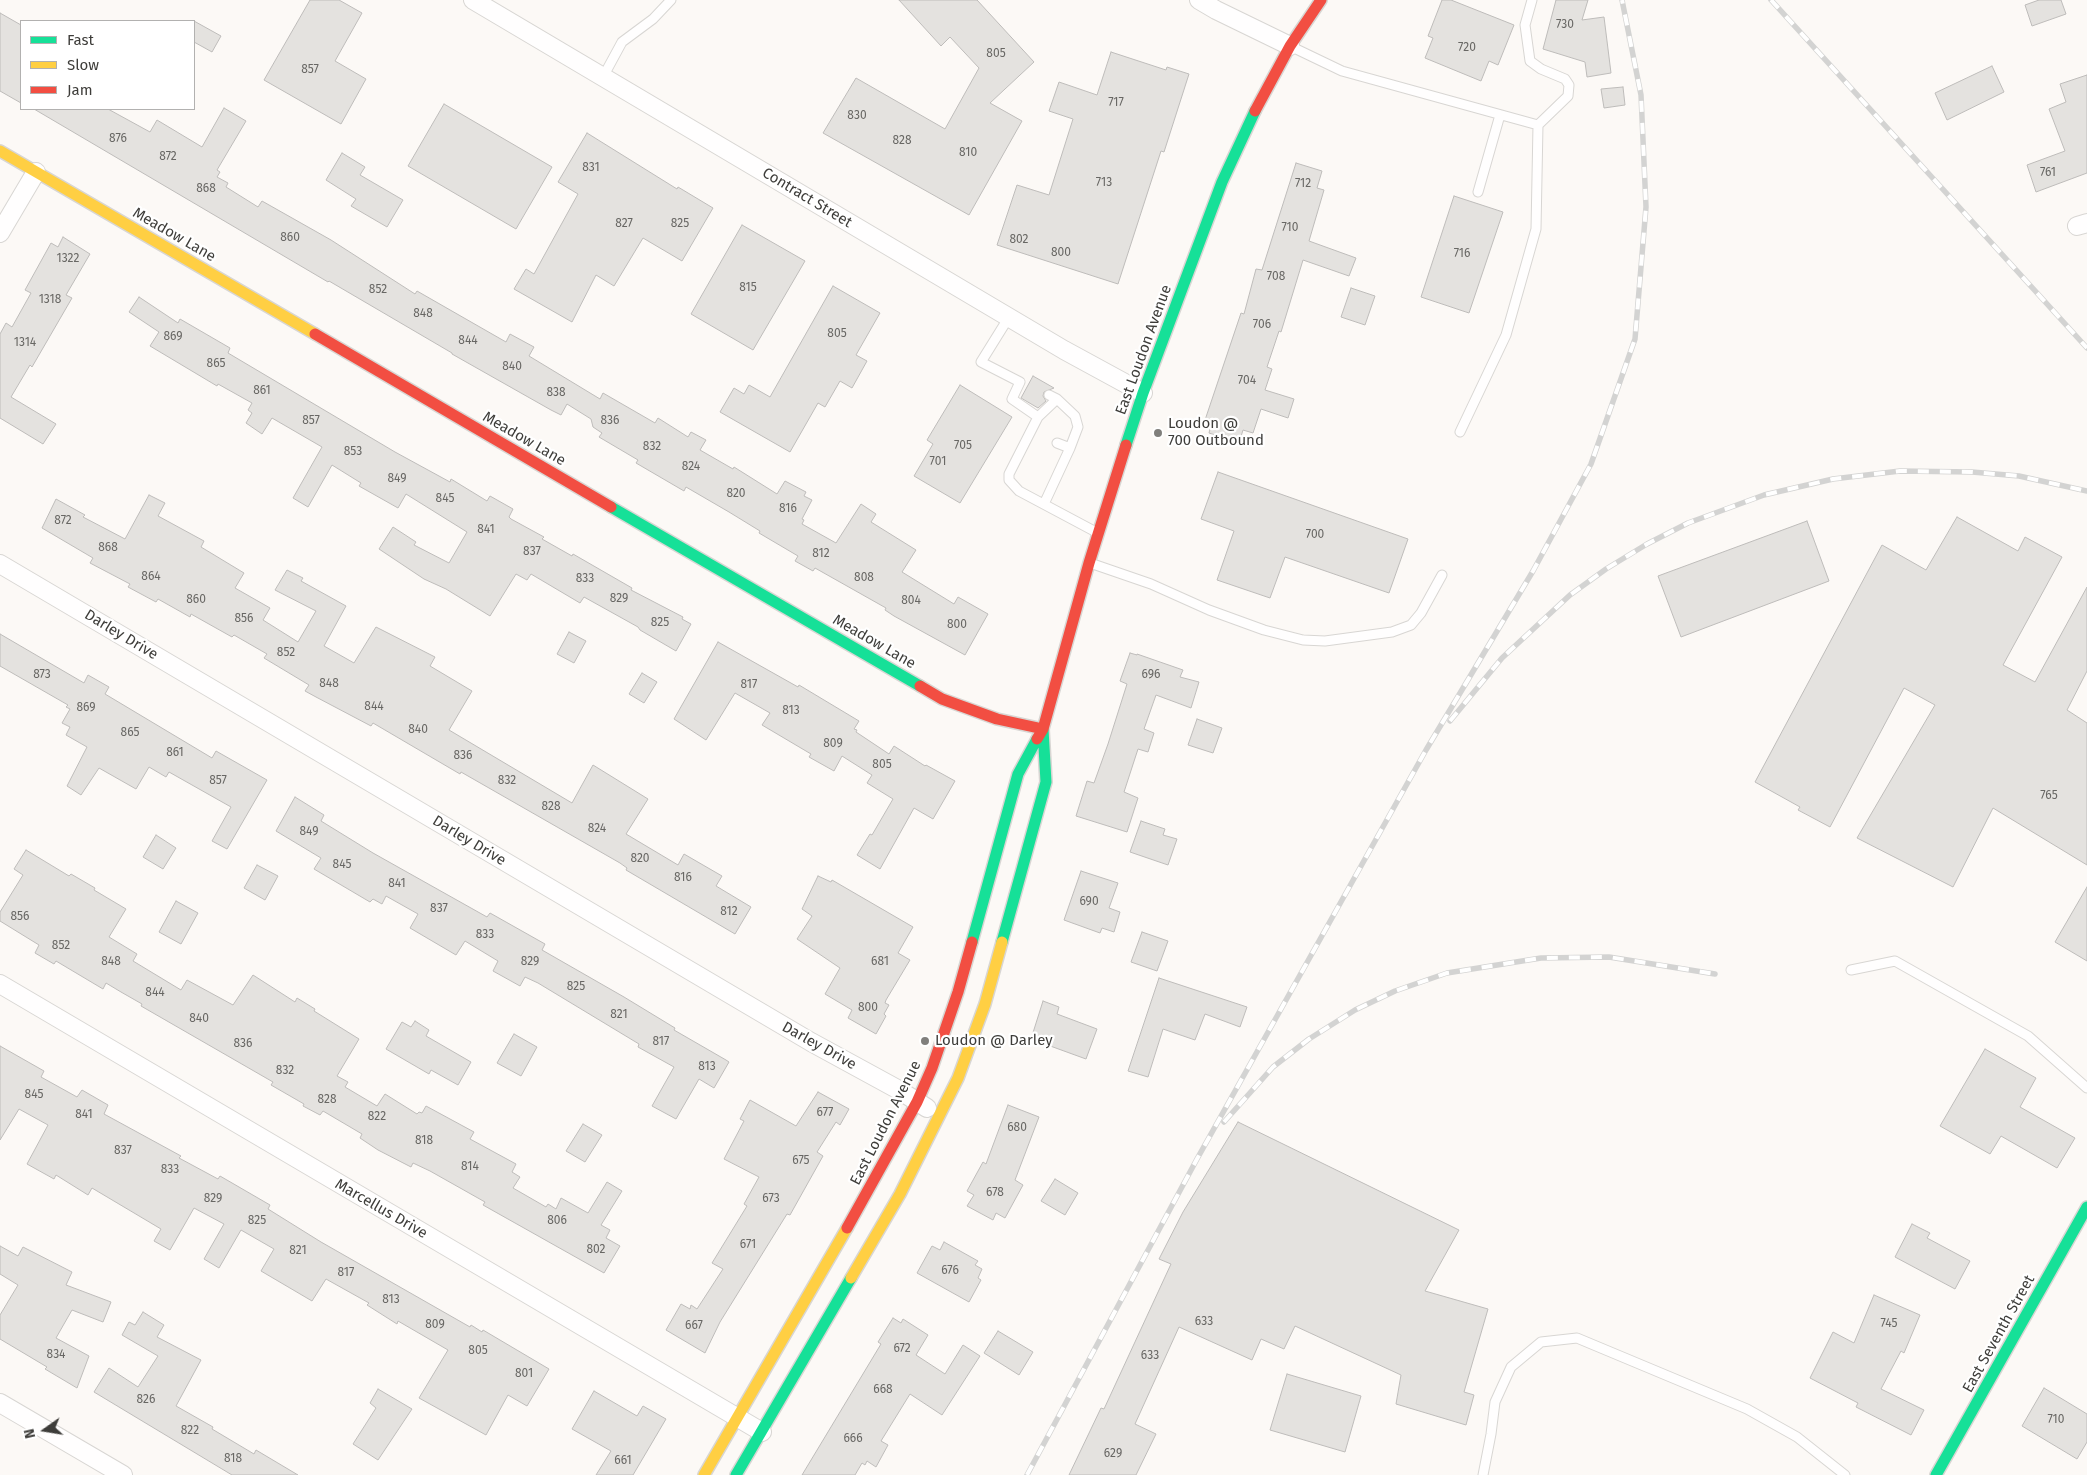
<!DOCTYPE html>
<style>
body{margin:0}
#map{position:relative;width:2087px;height:1475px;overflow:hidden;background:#fcf9f6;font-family:"Fira Sans",sans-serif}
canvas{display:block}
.legend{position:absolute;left:20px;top:20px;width:175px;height:90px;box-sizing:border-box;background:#fff;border:1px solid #b2b1b0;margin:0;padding:6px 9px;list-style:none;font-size:15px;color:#3e3d3a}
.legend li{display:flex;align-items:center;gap:10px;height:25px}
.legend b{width:25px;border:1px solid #b2b1b0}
.north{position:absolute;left:20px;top:1405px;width:50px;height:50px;-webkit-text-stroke:4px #fff;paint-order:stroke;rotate:257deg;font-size:14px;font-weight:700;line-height:20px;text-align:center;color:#3e3d3a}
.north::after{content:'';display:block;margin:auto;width:18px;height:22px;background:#3e3d3a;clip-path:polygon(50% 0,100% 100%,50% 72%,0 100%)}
</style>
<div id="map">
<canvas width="2087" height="1475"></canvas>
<ul class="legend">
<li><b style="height:6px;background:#16e098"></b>Fast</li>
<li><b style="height:6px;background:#ffcf43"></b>Slow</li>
<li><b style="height:6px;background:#f24e42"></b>Jam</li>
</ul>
<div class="north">N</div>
</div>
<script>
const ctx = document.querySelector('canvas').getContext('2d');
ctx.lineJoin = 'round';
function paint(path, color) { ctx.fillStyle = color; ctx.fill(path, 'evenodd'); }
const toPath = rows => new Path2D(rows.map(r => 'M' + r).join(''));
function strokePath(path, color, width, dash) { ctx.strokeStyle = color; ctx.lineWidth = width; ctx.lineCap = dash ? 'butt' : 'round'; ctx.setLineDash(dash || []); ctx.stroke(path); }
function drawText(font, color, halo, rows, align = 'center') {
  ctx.font = font + ' "Fira Sans",sans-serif'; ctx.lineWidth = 4.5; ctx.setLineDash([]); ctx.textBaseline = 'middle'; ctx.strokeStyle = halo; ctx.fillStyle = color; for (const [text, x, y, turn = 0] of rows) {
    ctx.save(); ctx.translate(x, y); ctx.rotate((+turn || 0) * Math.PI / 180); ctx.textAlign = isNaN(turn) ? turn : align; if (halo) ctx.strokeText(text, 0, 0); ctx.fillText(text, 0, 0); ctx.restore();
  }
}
const building = toPath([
 [310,0,339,0,362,13,335,61,366,79,341,124,264,80,310,0],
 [899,0,977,0,1034,62,990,103,1022,121,969,215,823,133,856,78,945,129,979,68,950,37,941,46,899,0],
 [1442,0,1451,0,1514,25,1498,65,1489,61,1481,81,1425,58,1433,38,1428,36,1442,0],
 [1556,0,1588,0,1582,20,1604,17,1611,73,1587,77,1585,62,1543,49,1556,0],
 [2039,0,2061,0,2066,14,2032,26,2025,5,2039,0],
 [0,13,21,25,21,103,0,91,0,13],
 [194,21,221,36,212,52,194,42,194,21],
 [1111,52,1166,70,1167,67,1189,74,1164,152,1161,151,1118,284,997,245,1017,185,1049,195,1073,119,1049,111,1059,82,1097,95,1111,52],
 [1992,66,2004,92,1947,120,1935,93,1992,66],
 [2087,75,2087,173,2036,192,2027,165,2065,151,2049,109,2066,102,2060,84,2087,75],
 [1623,87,1625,105,1604,108,1601,89,1623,87],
 [444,104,552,167,516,229,408,166,444,104],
 [224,108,246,121,217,170,220,172,217,177,228,183,226,187,258,207,262,201,331,240,415,294,417,291,506,342,510,334,534,347,529,356,600,399,603,393,655,423,658,418,688,437,691,432,706,440,700,450,733,469,734,467,777,494,785,481,806,492,804,496,812,500,802,519,804,520,802,524,836,543,861,504,876,514,871,522,916,550,902,572,954,604,958,597,988,614,965,655,894,616,885,610,886,608,815,568,813,571,795,561,798,556,759,533,760,531,729,512,686,487,684,491,636,463,638,460,599,437,602,433,593,427,591,419,567,404,561,415,551,410,452,354,452,353,329,281,328,282,34,109,108,109,150,132,157,120,202,147,224,108],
 [587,133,677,189,678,187,713,208,682,261,643,238,614,286,596,275,572,322,514,289,526,269,534,274,578,194,558,182,587,133],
 [342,153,365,167,360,175,403,200,387,227,351,206,356,199,326,180,342,153],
 [1296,163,1322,171,1317,188,1324,190,1309,241,1356,258,1349,276,1303,260,1281,332,1279,331,1267,367,1272,369,1265,390,1294,399,1288,418,1261,409,1253,433,1243,430,1239,443,1209,433,1210,429,1203,426,1241,313,1244,314,1256,269,1262,270,1296,163],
 [1454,196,1503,212,1469,313,1421,297,1454,196],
 [742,225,805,261,753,350,691,314,742,225],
 [63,237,90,254,66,295,72,298,32,367,30,365,11,397,56,424,43,444,0,418,0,334,6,323,12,327,31,293,25,290,51,243,58,247,63,237],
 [833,286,880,313,856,355,867,361,852,388,840,381,825,407,818,403,790,452,720,412,734,388,744,394,749,385,770,397,833,286],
 [1351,288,1375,296,1365,325,1341,317,1351,288],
 [139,297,178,323,180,319,230,348,228,353,395,452,450,482,451,479,487,501,490,496,513,509,509,517,511,519,544,537,542,539,572,556,573,554,632,588,631,590,683,617,682,619,691,624,676,651,640,630,638,627,584,597,580,603,531,574,527,580,516,574,490,616,446,589,424,579,379,549,393,527,416,542,414,545,449,563,467,532,406,494,398,508,359,486,361,483,332,465,308,507,293,498,322,447,272,418,262,434,246,423,252,413,248,410,252,403,218,384,217,386,150,346,159,332,129,312,139,297],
 [1033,376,1054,388,1044,392,1043,396,1046,401,1038,408,1021,398,1033,376],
 [960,385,1012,417,960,503,914,476,933,444,927,440,960,385],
 [1218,472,1408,539,1389,593,1285,557,1270,598,1217,580,1234,531,1201,519,1218,472],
 [149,495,165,503,158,516,204,541,201,547,244,573,235,588,270,608,263,620,298,642,316,611,275,590,287,570,303,578,301,581,346,606,324,646,354,663,376,627,435,657,430,666,472,691,449,730,572,803,593,765,648,799,626,834,678,865,684,854,722,876,716,886,751,907,735,934,626,870,627,868,620,863,461,772,460,774,373,723,371,726,316,697,305,691,309,685,264,658,267,654,234,635,232,637,191,614,190,617,158,599,156,602,128,587,130,584,90,563,93,558,42,528,56,499,85,515,83,517,125,539,149,495],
 [1957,517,2018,551,2025,537,2062,557,2003,665,2035,682,2087,587,2087,671,2067,710,2087,723,2087,865,1993,808,1953,887,1857,838,1935,705,1904,688,1830,827,1798,810,1800,807,1755,782,1882,545,1926,570,1957,517],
 [1807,521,1829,581,1681,637,1658,576,1807,521],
 [569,632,586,641,574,663,557,654,569,632],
 [0,634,84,683,88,675,109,687,105,694,212,758,216,751,267,780,227,849,212,841,231,807,169,772,166,777,149,767,136,789,99,768,81,795,67,786,87,747,66,735,70,727,62,723,70,709,66,707,68,705,0,666,0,634],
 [718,642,798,687,799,685,859,721,854,729,857,730,856,732,889,754,894,746,925,766,926,765,955,781,933,819,914,808,880,869,857,855,870,834,872,835,893,799,867,783,872,775,842,756,834,771,809,757,811,754,762,725,770,713,735,693,706,740,674,719,718,642],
 [1130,653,1137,655,1137,654,1183,670,1180,677,1199,682,1191,708,1156,695,1144,729,1154,733,1148,752,1138,749,1124,792,1138,798,1127,832,1076,816,1087,781,1094,783,1108,744,1127,684,1120,681,1130,653],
 [642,673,657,682,644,703,629,694,642,673],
 [1197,719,1222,728,1213,753,1188,745,1197,719],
 [295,797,324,815,321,821,373,853,487,917,490,913,545,944,542,950,624,997,675,1028,674,1030,726,1060,729,1062,714,1088,699,1079,676,1119,652,1106,674,1067,638,1047,639,1044,538,983,525,977,520,986,493,971,498,961,465,941,456,955,410,928,418,914,386,896,382,904,373,899,370,902,314,869,321,858,276,831,295,797],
 [1141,821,1165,829,1163,835,1177,839,1168,865,1130,852,1141,821],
 [156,835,176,848,163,869,143,857,156,835],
 [26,850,69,876,71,874,95,888,94,890,126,909,109,937,137,954,133,961,181,990,187,980,233,1005,253,975,295,1002,297,998,315,1009,314,1011,359,1039,337,1076,348,1082,345,1087,377,1106,385,1094,417,1114,419,1112,422,1113,426,1106,474,1132,470,1139,516,1164,512,1172,520,1177,513,1188,546,1207,548,1204,556,1209,561,1198,588,1213,607,1182,622,1191,601,1225,610,1230,606,1238,620,1246,604,1273,483,1205,485,1202,430,1171,413,1163,411,1167,378,1150,360,1138,362,1134,323,1111,320,1115,303,1106,304,1104,271,1085,273,1082,141,1006,142,1004,121,992,106,983,103,989,56,961,54,964,35,953,39,945,0,921,0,912,23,875,14,869,26,850],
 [257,865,278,876,265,900,244,888,257,865],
 [1081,871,1118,883,1109,908,1120,912,1114,932,1102,928,1100,933,1064,920,1081,871],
 [818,876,831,882,832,880,913,927,898,953,910,960,886,1000,885,1003,889,1005,884,1014,886,1016,876,1034,848,1018,852,1010,825,994,840,968,797,939,812,916,802,909,818,876],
 [2087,887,2087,961,2055,942,2087,887],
 [176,901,198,913,181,944,159,932,176,901],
 [1142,932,1168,941,1157,971,1131,962,1142,932],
 [1159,978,1247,1007,1240,1027,1205,1014,1195,1040,1163,1029,1148,1077,1128,1071,1159,978],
 [1043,1001,1059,1007,1057,1014,1097,1029,1086,1059,1031,1039,1043,1001],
 [415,1021,429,1030,426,1036,471,1062,458,1085,431,1070,429,1074,386,1049,402,1022,411,1027,415,1021],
 [514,1034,537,1047,521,1076,497,1063,514,1034],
 [0,1046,44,1071,41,1077,77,1097,82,1090,108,1105,104,1114,181,1156,179,1158,218,1179,220,1176,270,1205,268,1209,321,1242,470,1327,471,1325,482,1332,483,1330,549,1369,527,1406,508,1395,486,1435,419,1398,448,1350,398,1321,397,1324,367,1305,369,1303,326,1279,312,1301,261,1271,274,1249,241,1230,219,1268,204,1259,224,1224,194,1208,170,1250,154,1241,161,1229,92,1188,88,1195,56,1175,54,1179,27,1164,48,1125,19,1109,0,1140,0,1046],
 [1985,1049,2036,1078,2020,1107,2075,1138,2057,1168,2001,1136,1990,1154,1940,1126,1985,1049],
 [818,1092,849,1109,840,1125,836,1122,817,1152,823,1156,790,1215,787,1214,720,1322,705,1353,666,1330,681,1304,690,1309,691,1305,697,1309,723,1269,712,1263,747,1206,744,1204,759,1177,724,1159,744,1121,740,1119,750,1100,796,1126,818,1092],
 [1008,1105,1039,1117,1015,1180,1023,1185,1005,1218,996,1213,993,1220,967,1206,974,1195,967,1191,983,1162,986,1164,1008,1105],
 [1238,1122,1459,1230,1425,1291,1488,1309,1464,1392,1474,1395,1466,1425,1396,1404,1401,1375,1295,1326,1284,1349,1261,1339,1252,1360,1179,1327,1135,1424,1156,1434,1136,1475,1069,1475,1101,1408,1104,1409,1171,1264,1159,1259,1183,1212,1238,1122],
 [583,1124,602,1135,585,1162,566,1151,583,1124],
 [1055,1179,1078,1193,1065,1215,1041,1201,1055,1179],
 [1912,1224,1930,1233,1927,1238,1970,1261,1955,1289,1895,1257,1912,1224],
 [944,1242,978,1261,975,1265,982,1269,978,1278,981,1280,969,1302,917,1273,932,1246,940,1250,944,1242],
 [0,1246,18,1256,23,1247,72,1272,66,1285,111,1302,103,1322,72,1310,56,1338,89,1356,77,1388,45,1369,47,1367,0,1339,0,1315,18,1285,0,1274,0,1246],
 [1874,1295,1920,1315,1904,1353,1901,1351,1881,1389,1924,1410,1911,1435,1856,1407,1858,1403,1810,1378,1833,1332,1854,1343,1874,1295],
 [143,1312,164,1325,157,1337,201,1360,176,1406,213,1427,212,1429,254,1454,256,1450,298,1475,232,1475,94,1392,109,1368,138,1387,158,1356,122,1335,129,1322,135,1325,143,1312],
 [893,1318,901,1323,903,1319,928,1335,916,1355,945,1374,963,1345,980,1356,942,1415,910,1394,881,1441,888,1445,876,1467,867,1461,865,1465,862,1463,855,1475,802,1475,881,1344,878,1342,893,1318],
 [998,1331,1033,1352,1019,1375,984,1353,998,1331],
 [1287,1374,1361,1396,1345,1452,1270,1430,1287,1374],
 [2044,1388,2087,1414,2087,1442,2077,1459,2022,1426,2044,1388],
 [378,1389,412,1409,378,1460,353,1444,376,1408,370,1403,378,1389],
 [594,1391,637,1416,643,1406,666,1419,633,1475,596,1475,611,1451,572,1429,594,1391]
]);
const lane = toPath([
 [1532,0,1525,25,1530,61,1541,69,1565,79,1569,85,1568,96,1538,125],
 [1292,47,1342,71,1538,125,1536,229,1506,335,1460,432],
 [603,77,622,42,653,19,671,0],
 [1478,192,1500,115],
 [1009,317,981,362,1020,382,1012,399,1038,417,1009,474,1009,480,1019,491,1096,532],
 [1038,417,1057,399,1049,395],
 [1057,443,1070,448],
 [1044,504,1070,448,1078,427,1075,416,1057,399],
 [1090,563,1151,584,1209,610,1264,630,1303,640,1325,641,1392,632,1411,625,1421,613,1442,575],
 [1851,970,1895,961,2028,1036,2087,1088],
 [1483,1475,1491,1434,1495,1402,1511,1367,1541,1342,1577,1338,1747,1409,1797,1437,1845,1475]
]);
const street = toPath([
 [473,0,1064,350,1143,393],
 [1199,0,1216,10,1290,46],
 [2077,226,2087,223],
 [0,233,36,172],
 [0,564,811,1042,899,1090,927,1108],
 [0,984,762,1432],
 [0,1403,123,1475]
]);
const fast = toPath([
 [1126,445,1143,393,1222,182,1255,111],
 [611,507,920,686],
 [972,942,1018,774,1037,739],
 [1002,942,1046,782,1043,729],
 [736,1475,851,1278],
 [1936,1475,2087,1207]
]);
const slow = toPath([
 [0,151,315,334],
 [851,1278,900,1194,958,1078,985,1004,1002,942],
 [704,1475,847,1228]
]);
const jam = toPath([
 [1255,111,1290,46,1321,0],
 [315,334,611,507],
 [920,686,942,699,997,719,1043,729],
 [1037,739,1043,729,1089,563,1126,445],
 [847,1228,917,1102,932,1068,958,992,972,942]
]);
const rail = toPath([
 [1771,0,2087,348],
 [1450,721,1502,658,1570,595,1606,569,1647,544,1688,523,1764,495,1833,479,1900,471,1972,472,2019,476,2087,491],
 [1224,1122,1273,1067,1309,1039,1355,1010,1395,991,1447,973,1541,958,1609,957,1715,974],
 [1027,1475,1197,1159,1426,750,1533,571,1591,464,1635,339,1646,207,1641,95,1622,0]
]);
const markers = [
 [1158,433,5,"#807f7c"],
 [925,1041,5,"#807f7c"]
];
const numberNames = [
 ["730",1565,25],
 ["720",1467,48],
 ["805",996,54],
 ["857",310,70],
 ["717",1116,103],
 ["830",857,116],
 ["876",118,139],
 ["828",902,141],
 ["810",968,153],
 ["872",168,157],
 ["831",591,168],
 ["761",2048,173],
 ["713",1104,183],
 ["712",1303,184],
 ["868",206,189],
 ["827",624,224],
 ["825",680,224],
 ["710",1290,228],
 ["860",290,238],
 ["802",1019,240],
 ["800",1061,253],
 ["716",1462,254],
 ["1322",68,259],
 ["708",1276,277],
 ["815",748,288],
 ["852",378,290],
 ["1318",50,300],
 ["848",423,314],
 ["706",1262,325],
 ["805",837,334],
 ["869",173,337],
 ["844",468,341],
 ["1314",25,343],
 ["865",216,364],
 ["840",512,367],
 ["704",1247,381],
 ["861",262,391],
 ["838",556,393],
 ["857",311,421],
 ["836",610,421],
 ["705",963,446],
 ["832",652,447],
 ["853",353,452],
 ["701",938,462],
 ["824",691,467],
 ["849",397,479],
 ["820",736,494],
 ["845",445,499],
 ["816",788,509],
 ["872",63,521],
 ["841",486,530],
 ["700",1315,535],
 ["868",108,548],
 ["837",532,552],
 ["812",821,554],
 ["864",151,577],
 ["808",864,578],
 ["833",585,579],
 ["829",619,599],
 ["860",196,600],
 ["804",911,601],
 ["856",244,619],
 ["825",660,623],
 ["800",957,625],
 ["852",286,653],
 ["873",42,675],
 ["696",1151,675],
 ["848",329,684],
 ["817",749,685],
 ["844",374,707],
 ["869",86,708],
 ["813",791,711],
 ["840",418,730],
 ["865",130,733],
 ["809",833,744],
 ["861",175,753],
 ["836",463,756],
 ["805",882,765],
 ["857",218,781],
 ["832",507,781],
 ["765",2049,796],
 ["828",551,807],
 ["824",597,829],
 ["849",309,832],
 ["820",640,859],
 ["845",342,865],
 ["816",683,878],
 ["841",397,884],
 ["690",1089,902],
 ["837",439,909],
 ["812",729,912],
 ["856",20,917],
 ["833",485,935],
 ["852",61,946],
 ["848",111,962],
 ["829",530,962],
 ["681",880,962],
 ["825",576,987],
 ["844",155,993],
 ["800",868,1008],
 ["821",619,1015],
 ["840",199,1019],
 ["817",661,1042],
 ["836",243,1044],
 ["813",707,1067],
 ["832",285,1071],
 ["845",34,1095],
 ["828",327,1100],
 ["677",825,1113],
 ["841",84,1115],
 ["822",377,1117],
 ["680",1017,1128],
 ["818",424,1141],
 ["837",123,1151],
 ["675",801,1161],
 ["814",470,1167],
 ["833",170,1170],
 ["678",995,1193],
 ["829",213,1199],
 ["673",771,1199],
 ["825",257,1221],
 ["806",557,1221],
 ["671",748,1245],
 ["802",596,1250],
 ["821",298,1251],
 ["676",950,1271],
 ["817",346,1273],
 ["813",391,1300],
 ["633",1204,1322],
 ["745",1889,1324],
 ["809",435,1325],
 ["667",694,1326],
 ["672",902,1349],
 ["805",478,1351],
 ["834",56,1355],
 ["633",1150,1356],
 ["801",524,1374],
 ["668",883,1390],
 ["826",146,1400],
 ["710",2056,1420],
 ["822",190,1431],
 ["666",853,1439],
 ["629",1113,1454],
 ["818",233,1459],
 ["661",623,1461]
];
const streetNames = [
 ["Contract Street",807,198,31],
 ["Meadow Lane",174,235,30],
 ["East Loudon Avenue",1144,350,-70],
 ["Meadow Lane",524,439,30],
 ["Darley Drive",121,635,31],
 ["Meadow Lane",874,642,30],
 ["Darley Drive",469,841,31],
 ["Darley Drive",819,1046,29],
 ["East Loudon Avenue",886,1123,-63],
 ["Marcellus Drive",381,1209,30],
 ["East Seventh Street",1999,1334,-61]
];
const poiNames = [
 ["Loudon @",1168,424],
 ["700 Outbound",1168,441],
 ["Loudon @ Darley",935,1041]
];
paint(building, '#e4e2df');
strokePath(building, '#bebcba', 1);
strokePath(lane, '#d8d6d3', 11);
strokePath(street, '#d8d6d3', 20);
strokePath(fast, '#d8d6d3', 14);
strokePath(slow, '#d8d6d3', 14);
strokePath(jam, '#d8d6d3', 14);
strokePath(lane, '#fffefe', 9);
strokePath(street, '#fffefe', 18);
strokePath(fast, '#16e098', 11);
strokePath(slow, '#ffcf43', 11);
strokePath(jam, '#f24e42', 11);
strokePath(rail, '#d3d3d2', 5.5);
strokePath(rail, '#fff', 4, [11]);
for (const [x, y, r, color] of markers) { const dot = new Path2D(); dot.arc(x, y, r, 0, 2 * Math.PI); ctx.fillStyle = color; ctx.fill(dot); strokePath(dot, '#fff', 2); }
drawText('12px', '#686764', null, numberNames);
drawText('15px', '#3e3d3a', '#fff', streetNames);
drawText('15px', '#3e3d3a', '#fff', poiNames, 'left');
</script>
